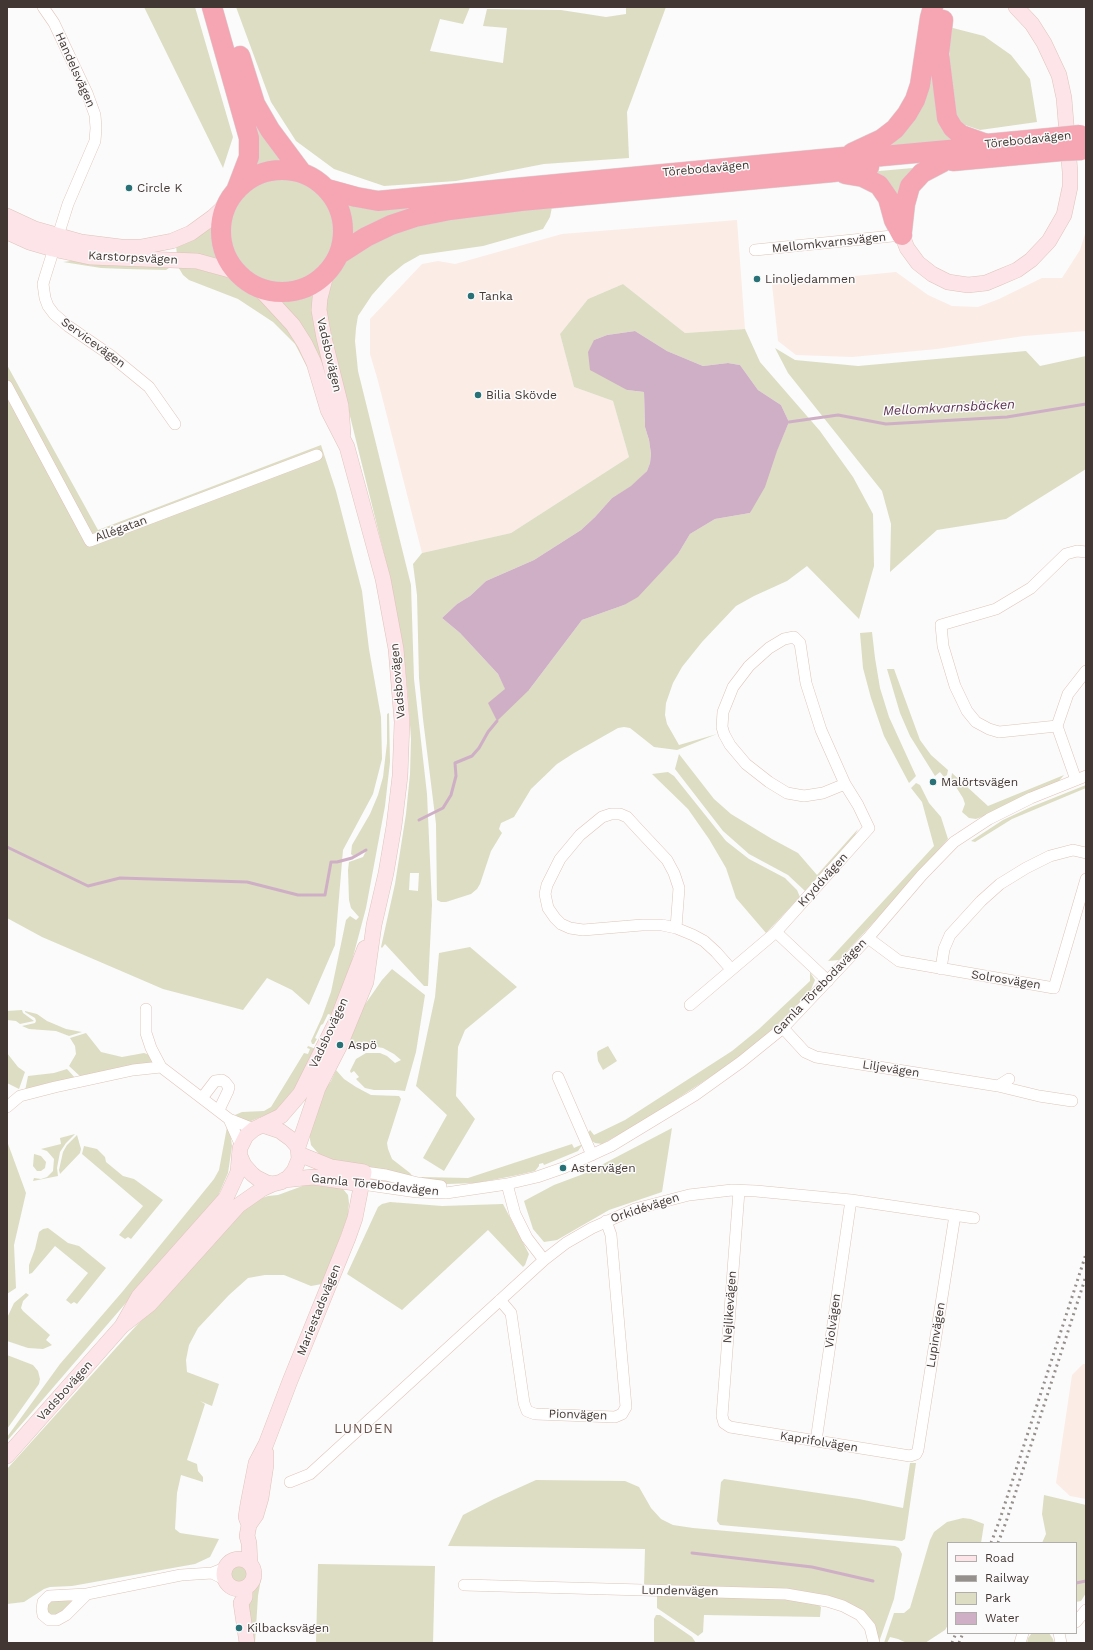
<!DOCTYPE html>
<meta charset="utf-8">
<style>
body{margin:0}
#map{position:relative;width:1093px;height:1650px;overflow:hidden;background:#fbfbfb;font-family:"Work Sans",sans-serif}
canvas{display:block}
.frame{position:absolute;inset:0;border:8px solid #433733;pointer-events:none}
.legend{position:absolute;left:947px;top:1542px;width:130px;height:92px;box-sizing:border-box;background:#fbfbfb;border:1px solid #b1adab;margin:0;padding:5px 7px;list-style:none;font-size:12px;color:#433733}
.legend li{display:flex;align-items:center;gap:8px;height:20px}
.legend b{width:20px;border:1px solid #b1adab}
</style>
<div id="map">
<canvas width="1093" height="1650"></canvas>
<div class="frame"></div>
<ul class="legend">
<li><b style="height:5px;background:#fce4e8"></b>Road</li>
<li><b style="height:5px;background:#96908d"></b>Railway</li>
<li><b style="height:11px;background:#ddddc3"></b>Park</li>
<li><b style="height:11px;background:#cfafc5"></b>Water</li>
</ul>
</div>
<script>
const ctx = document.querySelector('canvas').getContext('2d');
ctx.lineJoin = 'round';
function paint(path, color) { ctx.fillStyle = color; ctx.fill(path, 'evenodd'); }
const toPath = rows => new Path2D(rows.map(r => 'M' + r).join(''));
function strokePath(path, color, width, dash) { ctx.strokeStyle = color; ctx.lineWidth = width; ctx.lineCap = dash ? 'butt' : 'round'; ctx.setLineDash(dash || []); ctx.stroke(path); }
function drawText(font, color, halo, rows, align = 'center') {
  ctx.font = font + ' "Work Sans",sans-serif'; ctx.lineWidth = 3; ctx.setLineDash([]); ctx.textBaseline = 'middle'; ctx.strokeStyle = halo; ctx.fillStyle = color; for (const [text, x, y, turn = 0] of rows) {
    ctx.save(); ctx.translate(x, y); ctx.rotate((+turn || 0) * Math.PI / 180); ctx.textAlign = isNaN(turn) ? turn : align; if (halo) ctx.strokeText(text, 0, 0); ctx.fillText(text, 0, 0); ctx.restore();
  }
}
const built = toPath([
 [737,220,745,329,685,333,623,284,588,299,560,334,574,387,613,401,629,457,511,533,422,553,378,381,370,354,370,319,422,264,438,261,455,264,562,234],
 [1086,231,1086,331,1024,336,937,349,852,357,796,355,778,341,772,284,896,272,928,295,952,306,978,307,999,299,1042,278,1062,278,1080,250],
 [1083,1364,1086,1364,1086,1499,1070,1496,1056,1483,1072,1375]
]);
const green = toPath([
 [144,7,195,7,233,137,223,168],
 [236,7,470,7,463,24,440,19,430,51,503,63,507,28,483,26,487,9,561,10,606,17,626,14,626,7,666,7,627,112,629,158,544,164,456,181,384,186,334,169,296,141,271,102],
 [949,27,984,36,1011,55,1030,79,1037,122,980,130,962,124,953,109,950,68],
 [931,32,959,139,879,150,902,128],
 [242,80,291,166,272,166,253,173],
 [913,168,914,172,901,199,868,172],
 '227 230a55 55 0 1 1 110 0a55 55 0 1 1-110 0Z',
 [339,201,432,202,345,241,345,220],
 [552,207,550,217,543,229,483,246,420,255,404,264,388,277,372,295,358,316,356,328,355,341,358,371,411,585,414,679,427,794,432,905,428,986,424,986,385,944,382,948,381,947,395,884,406,814,410,774,411,739,408,696,404,657,389,574,326,319,325,309,330,286,336,274,346,261,382,235,444,219],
 [410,873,419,873,418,891,409,890],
 [218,222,219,240,226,261,224,264,177,257,176,244],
 [70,261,79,261,170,265,169,268,166,270,126,269,101,268,63,262],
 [177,265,219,272,236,282,265,303,291,331,309,367,307,367,295,344,273,322,238,299,189,280,183,275],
 [623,284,685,333,745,329,760,362,820,431,853,477,873,514,874,566,859,619,807,566,787,581,754,596,736,606,702,642,682,667,673,683,666,703,665,715,667,724,679,745,717,734,677,750,654,747,630,728,624,727,618,728,574,753,557,764,531,789,514,817,501,823,499,829,502,833,491,851,480,884,477,889,471,894,446,902,441,902,437,900,436,824,423,719,419,678,417,595,413,564,422,553,511,533,629,457,613,401,574,387,560,334,588,299],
 [635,331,667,351,703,366,728,363,740,365,758,390,781,405,789,422,750,513,715,519,690,534,678,554,624,605,582,620,529,690,505,688,498,674,460,633,442,618,457,604,470,596,486,581,534,560,581,530,595,517,612,498,632,486,647,471,650,463,651,454,649,440,645,427,644,392,627,390,594,340,607,335],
 [313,286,315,288,332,392,272,293,294,293],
 [775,348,795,360,858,366,1026,351,1040,366,1086,356,1086,469,1006,519,937,530,890,572,891,524,882,491,788,373],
 [7,365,98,530,321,445,336,491,362,591,369,649,381,717,382,759,373,794,343,850,335,945,309,1005,292,990,267,978,243,1010,163,989,42,937,7,918],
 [872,632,875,658,880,688,889,717,916,776,909,783,884,736,871,698,863,668,860,633],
 [887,669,894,669,920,740,931,755,948,770,947,775,944,777,940,772,935,776,910,736,900,713],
 [389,713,390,762,385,806,366,908,349,972,332,1015,328,1014,323,1024,321,1025,315,1038,317,1039,314,1044,312,1044,311,1041,322,1017,331,992,346,920,350,916,356,920,359,917,351,908,349,900,348,870,349,862,363,857,366,851,364,850,353,856,351,854,352,845,370,814,378,795,383,777,387,743,387,714],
 [679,754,714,799,731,814,772,839,798,853,817,875,858,829,854,837,805,891,788,875,749,854,723,831,675,769],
 [668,772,674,776,726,841,749,859,785,878,797,890,800,897,766,933,736,898,726,868,709,839,688,809,652,774],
 [952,773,988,806,1064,775,1058,782,984,816,976,819,969,818,962,812,965,804,963,798,951,779],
 [916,783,920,785,929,803,941,817,948,839,917,875,839,960,828,961,934,846,922,802,911,788],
 [1086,785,1086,788,1012,819,975,842,971,841,1003,820,1031,807],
 [470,947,517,987,465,1030,458,1047,456,1096,475,1119,444,1171,423,1158,447,1115,416,1086,435,997,439,953],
 [392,969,425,995,416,1052,405,1091,396,1090,374,1090,365,1088,356,1079,359,1077,354,1071,351,1073,350,1071,356,1059,366,1053,380,1053,387,1056,395,1063,401,1060,394,1054,383,1048,371,1046,363,1048,350,1041,359,1013,382,980],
 [810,972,815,980,810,992,772,1030,733,1062,645,1120,602,1144,595,1143,592,1141,588,1133,590,1130,594,1135,625,1120,732,1051,759,1029,810,981],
 [22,1010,23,1013,34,1021,20,1024,16,1021,7,1020,7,1011],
 [25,1011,37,1014,47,1021,66,1029,82,1032,69,1036,56,1031,29,1029,22,1026,35,1023,36,1021,35,1018,25,1012],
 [86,1033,101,1052,122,1057,144,1053,150,1055,152,1059,152,1063,82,1078,69,1066,76,1054,75,1046,70,1038],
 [308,1046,316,1049,297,1085,278,1110,251,1121,247,1122,235,1115,242,1112,264,1111,271,1107,304,1053,308,1054,310,1049,307,1048],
 [608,1046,617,1061,603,1070,598,1061,597,1053,598,1051],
 [7,1053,18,1067,25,1072,19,1089,7,1083],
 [67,1069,77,1080,25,1091,28,1076,54,1073],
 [336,1070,344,1079,356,1087,371,1095,399,1096,401,1099,387,1143,388,1149,392,1159,410,1173,414,1178,392,1171,325,1159,317,1152,311,1145,309,1134,321,1095,331,1081],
 [227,1127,230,1131,232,1146,228,1173,218,1196,7,1441,7,1437,60,1364,123,1291,214,1179,219,1170],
 [672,1128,662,1192,609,1210,557,1240,544,1242,533,1229,524,1201,554,1185,586,1173],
 [75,1134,66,1143,60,1152,57,1168,58,1176,33,1181,34,1178,41,1179,47,1177,53,1171,54,1159,47,1151,41,1149,61,1144,60,1138],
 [77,1135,81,1149,80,1153,60,1174,59,1170,63,1152,67,1145],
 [7,1141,26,1193,14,1245,16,1288,7,1294],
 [572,1144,574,1148,583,1144,578,1151,544,1165,543,1163,539,1164,539,1166,535,1171,518,1175,477,1183,447,1184,426,1182,421,1177,468,1178],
 [84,1146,97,1149,105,1157,106,1162,123,1176,134,1179,163,1200,131,1239,128,1237,125,1239,119,1235,143,1206,82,1154],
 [34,1154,41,1156,46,1162,45,1168,41,1171,37,1171,33,1166],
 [308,1184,335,1185,343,1189,348,1195,349,1203,348,1215,339,1240,322,1284,311,1286,284,1275,265,1275,248,1278,229,1295,198,1328,189,1345,186,1360,187,1372,219,1384,212,1406,200,1401,205,1404,187,1460,197,1464,198,1471,203,1477,203,1482,181,1475,177,1493,175,1529,180,1533,219,1539,210,1557,195,1564,72,1586,50,1587,44,1589,24,1602,7,1604,7,1469,125,1338,243,1210,259,1199,268,1196,278,1195],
 [390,1202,442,1206,503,1204,529,1254,525,1265,523,1267,488,1230,402,1310,347,1274,378,1207,382,1204],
 [48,1228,68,1243,79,1246,106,1268,77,1304,74,1302,71,1304,66,1300,88,1273,55,1246,32,1273,29,1274,29,1265,35,1249,39,1232,43,1229],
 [26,1293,29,1295,23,1301,21,1308,23,1311,50,1335,46,1340,52,1345,50,1346,43,1349,28,1348,7,1341,7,1318,14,1303],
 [7,1355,33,1365,38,1371,40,1379,39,1384,7,1429],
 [910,1463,916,1463,905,1539,902,1541,720,1525,717,1521,721,1482,724,1479,859,1499,903,1508],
 [536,1480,625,1481,639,1487,651,1508,661,1519,673,1525,693,1528,895,1546,899,1548,902,1554,894,1599,879,1642,850,1605,644,1585,645,1549,448,1546,463,1515,494,1499],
 [1044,1495,1086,1505,1086,1593,1081,1601,1076,1602,1076,1543,1042,1543,1046,1534,1042,1514],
 [963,1518,971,1519,984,1524,981,1543,948,1543,948,1625,945,1630,925,1643,907,1643,898,1639,890,1637,887,1643,884,1643,894,1613,904,1613,910,1608,930,1540,934,1532,947,1522],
 [318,1564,435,1566,433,1643,316,1643],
 '231 1574a9 9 0 1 1 18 0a9 9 0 1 1-18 0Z',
 [261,1579,258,1596,255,1643,249,1643,248,1626,249,1593,258,1580],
 [657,1595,795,1600,817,1604,821,1607,820,1617,704,1615,703,1632,698,1636,657,1608],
 [75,1598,69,1608,53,1616,47,1613,47,1602],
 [656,1615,660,1615,692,1637,696,1643,654,1643,654,1619],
 [1032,1633,1049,1633,1053,1639,1054,1643,1027,1643,1028,1638]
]);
const water = toPath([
 [635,331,667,351,703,366,728,363,740,365,758,390,781,405,789,422,777,451,765,487,750,513,715,519,690,534,678,554,638,597,624,605,582,620,529,690,497,721,488,703,505,689,498,674,460,633,442,618,457,604,470,596,486,581,534,560,581,530,595,517,612,498,631,486,647,471,650,463,651,454,649,440,645,427,644,392,627,390,590,370,588,352,594,340,607,335]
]);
const stream = toPath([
 [789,422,838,415,886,424,1007,417,1086,404],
 [419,820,443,808,451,795,456,776,455,763,472,756,479,748,488,732,497,721],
 [7,847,88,886,120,878,247,882,298,895,325,895,331,862,337,862,352,858,366,850],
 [692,1553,812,1567,873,1581],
 [1076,1583,1086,1581]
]);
const street = toPath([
 [43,7,54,23,87,93,95,115,96,128,95,141,68,204,45,277,43,284,45,298,48,306,54,314,68,326,110,355,149,387,175,424],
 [755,250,902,235],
 [7,386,90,541,317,455],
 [1057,726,999,732,989,729,976,722,967,711,955,686,943,646,941,625,996,609,1031,588,1066,554,1077,551,1086,552],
 [1076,780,1057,726,1068,694,1086,671],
 [676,928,679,888,674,873,667,860,638,829,627,817,620,814,611,814,602,817,580,835,560,859,547,885,545,894,548,908,555,918,561,924,570,928,583,930,642,925,662,925,676,928,693,935,704,941,716,952,731,969],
 [776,932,828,981],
 [868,938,899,961,1054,988,1086,879],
 [941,969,944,949,950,935,981,901,1000,884,1026,868,1050,856,1073,850,1086,853],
 [690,1005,776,932,869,828,858,805,845,784,821,730,806,683,800,643,794,637,784,639,769,648,749,666,733,687,723,712,722,727,724,734,730,745,746,764,769,782,787,793,804,796,823,793,845,784],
 [146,1009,146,1033,151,1048,161,1067],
 [783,1028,805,1052,816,1057,998,1086,1009,1079],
 [558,1077,592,1155],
 [998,1086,1039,1096,1072,1101],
 [202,1098,215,1081,222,1080,225,1082,229,1087,228,1091,219,1110],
 [7,1107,20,1096,55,1087,133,1070,161,1067,229,1119,254,1129],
 [229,1119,241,1146],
 [364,1172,386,1175,418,1183,441,1186],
 [362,1184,417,1192,446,1193,507,1184,537,1177,563,1168,611,1146,695,1095,741,1062,783,1028,868,938,922,875,954,842,989,819,1031,798,1086,776],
 [507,1184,515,1214,527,1238,544,1260],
 [739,1191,722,1416,724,1423,730,1427,910,1456,916,1454,918,1450,955,1215],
 [500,1300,511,1313,524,1403,527,1411,535,1414,615,1417,622,1414,626,1407,611,1235,606,1221],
 [816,1441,851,1200],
 [290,1482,310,1474,544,1260,566,1243,592,1228,635,1209,689,1195,732,1190,756,1191,851,1200,974,1218],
 [212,1573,226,1580],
 [464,1585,786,1594,827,1601,843,1606,860,1615,870,1627,874,1643],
 [87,1594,66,1615,57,1620,49,1620,43,1615,42,1609,43,1602,49,1596,87,1594,181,1575,212,1573,227,1567],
 [1076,1622,1086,1610],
 [1059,1633,1061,1643],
 [1020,1643,1023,1633]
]);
const secondary = toPath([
 [7,216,35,229,81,242,121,247,141,247,172,241,191,233,213,217,228,203],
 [7,232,29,242,53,249,90,257,197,261,237,272],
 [902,235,907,248,918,263,932,274,948,282,968,285,986,283,998,278,1017,270,1031,260,1049,241,1064,215,1070,187,1070,172,1064,98,1059,75,1044,43,1032,24,1016,7],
 [327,271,320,298,319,310,324,338,341,406,343,433],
 [257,286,293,325,305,344,314,363,328,410,347,447,383,579,396,649,402,722,400,776,394,826,386,873,374,925,366,982,340,1045,318,1088,298,1147],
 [240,1156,244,1165,252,1174,257,1178,267,1183,273,1184,281,1182,288,1178,294,1171,299,1159,298,1147,291,1139,280,1131,262,1125],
 [284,1180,313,1177,362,1184],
 [122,1326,139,1296,226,1198,238,1172,240,1148,246,1136,254,1129,281,1116,300,1094,338,1018,365,948],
 [7,1456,122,1326,150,1304,239,1205,262,1189,273,1184],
 [249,1525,246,1517,248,1504,256,1463,266,1444,290,1381,348,1238,355,1218,364,1172,331,1167,299,1154],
 '224 1574a15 15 0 1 1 30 0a15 15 0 1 1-30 0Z',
 [250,1564,249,1543,247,1536,249,1525,256,1515,261,1498,266,1465,266,1453],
 [245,1588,245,1597,241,1603,247,1643]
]);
const highway = toPath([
 [212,7,249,138,249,157,236,191],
 [943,20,939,54,947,118,953,128,961,135,986,144],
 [240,56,255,104,270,130,302,173],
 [852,153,882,139,895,129,907,114,915,100,920,85,930,18,933,7],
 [953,161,1061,151],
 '221 231a61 61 0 1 1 122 0a61 61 0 1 1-122 0Z',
 [845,174,863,177,879,185,888,198,894,220,902,235],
 [327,189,356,197,378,201,844,157,872,157,959,149,986,144,1060,137],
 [902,231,905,204,910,186,922,173,943,162],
 [338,255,366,237,391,225,415,217,450,210,521,201,833,172,869,167]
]);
const rail = toPath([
 [991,1543,1000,1519,1086,1254],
 [998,1543,1006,1522,1086,1276],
 [952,1643,956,1633],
 [959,1643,963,1633]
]);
const highwayBridge = toPath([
 [1060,137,1080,135],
 [1061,151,1082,150]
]);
const markers = [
 [129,188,4,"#277177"],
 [757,279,4,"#277177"],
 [471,296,4,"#277177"],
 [478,395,4,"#277177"],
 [933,782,4,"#277177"],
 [340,1045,4,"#277177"],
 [563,1168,4,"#277177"],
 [239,1628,4,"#277177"]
];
const streetNames = [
 ["Handelsvägen",75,70,66],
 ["Törebodavägen",1028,140,-6],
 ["Törebodavägen",706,169,-5],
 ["Mellomkvarnsvägen",829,243,-6],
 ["Karstorpsvägen",133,258,3],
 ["Servicevägen",93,343,36],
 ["Vadsbovägen",329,355,77],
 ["Allégatan",121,529,-20],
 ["Vadsbovägen",398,681,-95],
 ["Kryddvägen",823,880,-48],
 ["Solrosvägen",1006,980,9],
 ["Gamla Törebodavägen",820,987,-46],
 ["Vadsbovägen",329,1033,-65],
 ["Liljevägen",891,1069,9],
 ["Gamla Törebodavägen",375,1185,6],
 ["Orkidévägen",645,1208,-18],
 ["Nejlikevägen",730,1307,-86],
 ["Mariestadsvägen",319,1310,-68],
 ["Violvägen",833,1321,-82],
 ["Lupinvägen",936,1335,-81],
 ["Vadsbovägen",65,1391,-48],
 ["Pionvägen",578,1415,2],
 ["Kaprifolvägen",819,1442,9],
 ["Lundenvägen",680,1591,1]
];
const poiNames = [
 ["Circle K",137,188],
 ["Linoljedammen",765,279],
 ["Tanka",479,296],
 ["Bilia Skövde",486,395],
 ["Malörtsvägen",941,782],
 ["Aspö",348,1045],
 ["Astervägen",571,1168],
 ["Kilbacksvägen",247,1628]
];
const waterNames = [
 ["Mellomkvarnsbäcken",949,408,-3]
];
const neighbourhoodNames = [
 ["LUNDEN",364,1429]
];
paint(built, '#fbece6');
paint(green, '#ddddc3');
paint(water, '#cfafc5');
strokePath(stream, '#cfafc5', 3);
strokePath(street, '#e0c3b8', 12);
strokePath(secondary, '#e0c3b8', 16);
strokePath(highway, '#d9d7d6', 21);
strokePath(street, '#fff', 11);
strokePath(secondary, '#fce4e8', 15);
strokePath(highway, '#f6a6b3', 20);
strokePath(rail, '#96908d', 3, [2, 4]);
strokePath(highwayBridge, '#d9d7d6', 21, []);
strokePath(highwayBridge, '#f6a6b3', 20);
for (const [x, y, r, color] of markers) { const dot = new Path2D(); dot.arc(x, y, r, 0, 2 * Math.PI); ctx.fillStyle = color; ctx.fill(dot); strokePath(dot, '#fbfbfb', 1.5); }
drawText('12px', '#433733', '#fbfbfb', streetNames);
drawText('12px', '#433733', '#fbfbfb', poiNames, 'left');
drawText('italic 13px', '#5c3051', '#fbfbfb', waterNames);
ctx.letterSpacing = '1px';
drawText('13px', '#6a5148', '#fbfbfb', neighbourhoodNames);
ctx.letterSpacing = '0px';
</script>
